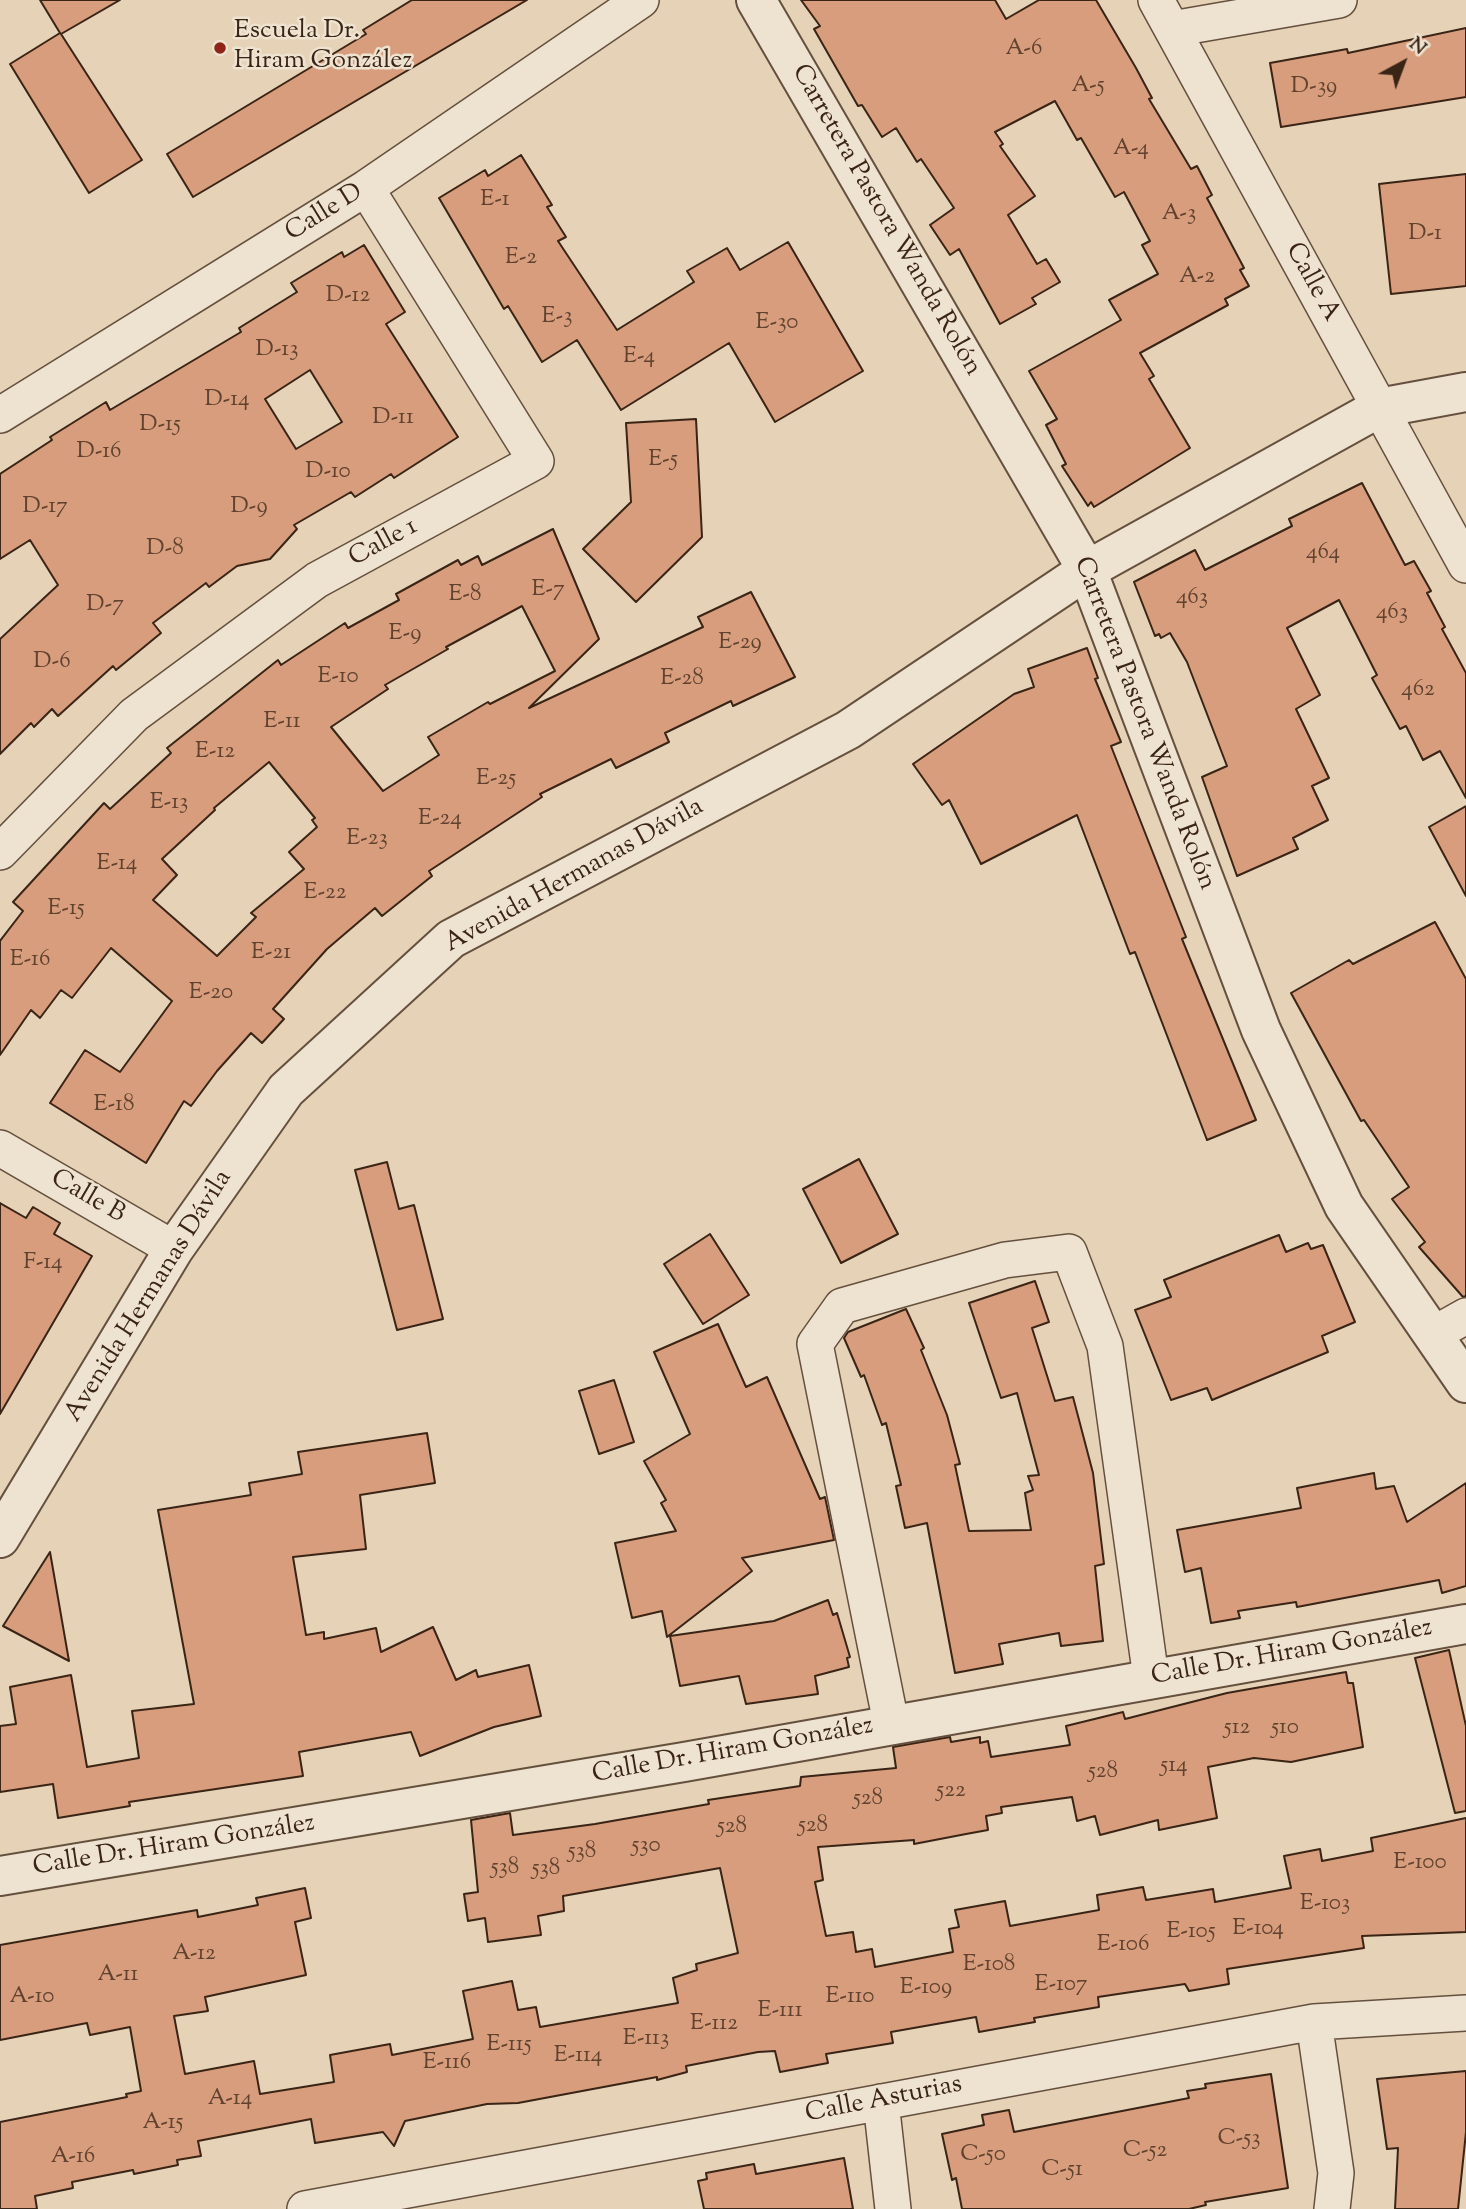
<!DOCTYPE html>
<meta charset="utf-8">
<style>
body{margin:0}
#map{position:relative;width:1466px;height:2209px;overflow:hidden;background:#e5d2b7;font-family:"Sorts Mill Goudy",serif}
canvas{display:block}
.north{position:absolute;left:1368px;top:28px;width:70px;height:70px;-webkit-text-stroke:5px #eee2d0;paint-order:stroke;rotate:41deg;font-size:19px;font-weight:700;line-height:28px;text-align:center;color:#3a2415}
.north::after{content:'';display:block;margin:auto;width:24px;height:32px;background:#3a2415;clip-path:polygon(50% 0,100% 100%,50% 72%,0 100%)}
</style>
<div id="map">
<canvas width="1466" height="2209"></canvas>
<div class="north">N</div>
</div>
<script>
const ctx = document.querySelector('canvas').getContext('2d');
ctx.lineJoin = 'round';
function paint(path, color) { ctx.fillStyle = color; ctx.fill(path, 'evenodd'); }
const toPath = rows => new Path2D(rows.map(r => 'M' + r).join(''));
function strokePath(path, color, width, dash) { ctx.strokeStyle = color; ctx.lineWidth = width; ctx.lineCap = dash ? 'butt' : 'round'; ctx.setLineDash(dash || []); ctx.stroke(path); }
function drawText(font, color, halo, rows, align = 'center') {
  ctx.font = font + ' "Sorts Mill Goudy",serif'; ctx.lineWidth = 5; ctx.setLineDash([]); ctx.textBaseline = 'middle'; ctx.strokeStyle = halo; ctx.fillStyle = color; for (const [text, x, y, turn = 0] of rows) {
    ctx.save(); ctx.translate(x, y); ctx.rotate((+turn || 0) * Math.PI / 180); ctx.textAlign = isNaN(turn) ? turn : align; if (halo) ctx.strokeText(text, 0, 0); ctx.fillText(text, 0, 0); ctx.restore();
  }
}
const building = toPath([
 [40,0,120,0,61,34,142,160,89,193,10,64,60,33,40,0],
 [412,0,527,0,193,197,167,154,366,34,363,30,412,0],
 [801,0,995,0,1006,19,1039,0,1096,0,1136,68,1152,98,1149,99,1191,169,1197,166,1212,195,1207,198,1244,268,1240,270,1249,286,1225,299,1228,305,1140,353,1154,376,1149,379,1190,448,1094,507,1091,502,1088,506,1062,466,1066,464,1046,425,1057,419,1029,371,1121,320,1109,300,1158,274,1142,245,1150,241,1124,192,1115,197,1081,138,1077,140,1055,101,995,132,1003,144,1000,146,1035,196,1008,215,1037,264,1046,259,1060,282,1032,298,1036,304,1000,324,959,249,950,255,930,225,954,208,921,159,917,162,896,128,882,137,862,105,858,106,814,29,820,26,801,0],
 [1466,28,1466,97,1281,127,1270,63,1347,49,1348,53,1466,28],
 [521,155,552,205,547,207,566,237,558,241,617,330,694,282,687,271,727,248,740,270,788,242,863,371,775,422,729,343,621,410,577,340,542,362,508,306,504,309,439,198,485,170,488,176,521,155],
 [1466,174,1466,286,1391,294,1379,184,1466,174],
 [364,245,405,312,386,324,458,437,394,478,391,474,355,497,351,492,294,525,297,529,270,559,237,566,209,587,206,583,153,623,161,633,116,670,113,666,58,716,52,709,34,727,31,723,0,754,0,639,58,585,30,540,0,559,0,474,52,440,50,437,106,402,110,410,241,332,239,328,297,292,291,283,342,252,344,257,364,245],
 [310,370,342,422,296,449,265,399,310,370],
 [696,419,702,537,636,602,583,549,631,502,626,423,696,419],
 [1362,483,1405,565,1414,561,1431,591,1427,593,1445,627,1442,629,1466,673,1466,798,1440,751,1423,760,1406,726,1400,729,1372,678,1377,675,1339,600,1287,628,1320,695,1296,709,1329,778,1312,786,1328,820,1293,838,1298,849,1237,876,1202,777,1227,766,1187,662,1170,633,1161,638,1159,634,1155,636,1134,582,1195,550,1205,570,1292,526,1289,519,1362,483],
 [553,529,599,639,529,708,703,627,698,617,751,592,795,677,733,706,731,701,665,733,669,742,616,768,611,759,540,794,542,797,429,871,432,876,382,916,375,908,327,949,273,1009,284,1019,262,1043,251,1033,217,1071,191,1106,184,1101,146,1163,50,1103,85,1050,120,1072,172,1001,111,948,72,998,61,990,40,1018,31,1010,0,1055,0,941,23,911,13,902,104,803,110,809,171,753,167,748,278,660,281,665,345,623,348,628,399,600,396,594,458,560,461,565,478,556,482,565,553,529],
 [522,606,555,671,490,704,488,702,428,737,439,755,383,791,331,727,388,689,385,685,448,649,446,647,522,606],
 [269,762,315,818,312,820,317,827,289,852,304,869,251,913,256,917,217,956,153,900,177,875,162,859,215,810,214,808,269,762],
 [1087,648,1098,678,1095,679,1121,742,1111,746,1186,937,1182,939,1256,1120,1207,1140,1135,952,1130,954,1077,815,981,864,949,800,942,805,913,764,1014,694,1034,687,1028,669,1087,648],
 [1466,806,1466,896,1429,827,1466,806],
 [1435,922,1466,979,1466,1296,1463,1297,1419,1247,1425,1242,1392,1199,1409,1187,1364,1120,1361,1121,1291,993,1349,960,1353,964,1435,922],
 [859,1159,898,1234,841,1263,803,1189,859,1159],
 [387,1162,399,1209,414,1205,443,1319,397,1330,355,1170,387,1162],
 [0,1203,26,1218,33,1207,60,1223,54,1234,92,1256,0,1414,0,1203],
 [710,1234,749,1295,703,1324,664,1264,710,1234],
 [1279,1235,1286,1252,1308,1243,1311,1249,1323,1245,1355,1322,1322,1336,1328,1352,1212,1400,1207,1388,1171,1400,1135,1310,1171,1297,1164,1280,1279,1235],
 [1035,1281,1049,1322,1032,1328,1055,1401,1073,1397,1093,1473,1104,1564,1095,1566,1103,1641,1061,1646,1059,1633,999,1644,1003,1664,955,1673,927,1523,905,1528,896,1486,901,1485,886,1423,882,1425,864,1375,861,1377,844,1338,848,1332,906,1309,924,1348,921,1350,947,1415,960,1464,955,1465,969,1531,1031,1530,1025,1493,1033,1490,1028,1476,1039,1475,1017,1393,1001,1398,969,1303,1035,1281],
 [718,1324,746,1387,767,1377,820,1499,825,1497,834,1540,742,1558,752,1571,667,1637,662,1611,632,1618,615,1543,676,1531,661,1503,666,1500,644,1461,690,1434,654,1352,718,1324],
 [614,1380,634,1442,599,1454,579,1391,614,1380],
 [427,1433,435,1483,360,1495,366,1549,293,1557,306,1635,324,1632,324,1639,376,1628,381,1652,433,1627,456,1680,476,1670,478,1677,529,1665,541,1716,494,1727,420,1756,411,1732,299,1752,303,1776,129,1802,130,1806,58,1818,53,1784,0,1792,0,1726,16,1724,10,1687,71,1675,87,1767,139,1758,132,1711,194,1704,158,1510,251,1495,249,1483,302,1474,298,1452,427,1433],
 [1374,1473,1376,1489,1394,1486,1407,1522,1466,1483,1466,1586,1442,1593,1439,1580,1297,1607,1296,1602,1238,1611,1240,1618,1211,1623,1201,1568,1185,1572,1177,1530,1301,1508,1297,1488,1374,1473],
 [50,1552,69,1661,3,1626,50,1552],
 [828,1600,833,1615,837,1613,850,1657,847,1658,849,1667,815,1676,818,1694,746,1704,739,1676,680,1686,670,1636,774,1621,828,1600],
 [1449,1650,1466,1726,1466,1811,1455,1813,1415,1658,1449,1650],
 [1346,1672,1348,1683,1353,1683,1363,1747,1291,1762,1254,1758,1208,1767,1217,1818,1159,1830,1158,1820,1100,1835,1095,1816,1077,1821,1072,1797,1001,1807,1002,1813,986,1816,988,1830,966,1834,914,1844,914,1840,818,1847,823,1880,815,1882,826,1936,853,1932,856,1952,872,1949,875,1967,953,1952,949,1929,959,1927,955,1910,1005,1901,1010,1926,1099,1910,1097,1895,1143,1887,1146,1900,1213,1889,1215,1902,1291,1888,1284,1856,1320,1849,1322,1861,1373,1851,1371,1838,1466,1818,1466,1932,1362,1936,1364,1948,1227,1969,1229,1984,1189,1991,1185,1984,1098,1997,1099,2007,1034,2018,1035,2022,1001,2028,979,2032,976,2017,891,2032,893,2043,826,2054,828,2063,780,2072,775,2051,758,2052,686,2066,687,2072,657,2080,657,2077,518,2103,487,2104,405,2121,394,2146,383,2132,315,2143,311,2119,198,2141,201,2156,177,2160,178,2165,134,2174,133,2170,72,2182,73,2188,35,2196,37,2209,0,2209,0,2122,127,2097,126,2094,141,2091,130,2027,90,2035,87,2023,0,2040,0,1945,197,1910,198,1917,258,1905,256,1898,305,1888,311,1918,295,1922,306,1975,205,1997,208,2011,174,2016,185,2074,254,2061,260,2094,334,2082,330,2055,390,2044,392,2055,473,2039,463,1991,512,1981,518,2010,536,2007,540,2027,678,2003,673,1978,697,1970,696,1964,738,1953,720,1868,563,1896,564,1911,538,1916,541,1935,488,1942,485,1918,468,1921,464,1894,478,1892,471,1820,510,1813,513,1835,595,1824,709,1804,708,1800,800,1786,801,1777,896,1768,893,1747,950,1737,951,1742,980,1737,980,1743,988,1741,991,1757,1070,1745,1066,1726,1123,1712,1125,1719,1227,1693,1346,1672],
 [1466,2071,1466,2132,1458,2209,1395,2209,1398,2148,1387,2149,1377,2079,1466,2071],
 [1271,2074,1288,2188,1205,2202,1206,2205,1189,2209,962,2209,956,2178,952,2180,942,2134,984,2125,982,2115,1009,2110,1014,2132,1189,2098,1187,2091,1206,2088,1205,2084,1271,2074],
 [844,2158,853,2209,704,2209,698,2181,707,2179,706,2173,754,2164,756,2174,844,2158]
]);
const minor = toPath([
 [1156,0,1466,565],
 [1172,29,1339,0],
 [0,415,366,188,641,0],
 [0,852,134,715,317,580,536,461,366,188],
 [0,1148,174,1249],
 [1432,1335,1466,1316],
 [891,1723,815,1344,842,1306,1005,1260,1069,1252,1105,1346,1151,1678],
 [1314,2022,1336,2173,1332,2209],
 [881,2102,893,2209],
 [305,2209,1314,2022,1466,2013]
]);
const tertiary = toPath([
 [756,0,1087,570,1261,1030,1344,1206,1466,1383],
 [0,1538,174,1249,286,1090,451,939,848,730,1087,570,1379,408,1466,392],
 [0,1876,684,1762,1466,1624]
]);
const markers = [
 [220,48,7,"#8f2418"]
];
const numberNames = [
 ["A-6",1024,50],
 ["A-5",1088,87],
 ["D-39",1314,88],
 ["A-4",1131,150],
 ["E-1",495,201],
 ["A-3",1179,215],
 ["D-1",1425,235],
 ["E-2",521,259],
 ["A-2",1197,278],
 ["D-12",348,297],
 ["E-3",557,318],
 ["E-30",777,324],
 ["D-13",277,351],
 ["E-4",639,358],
 ["D-14",227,401],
 ["D-11",393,419],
 ["D-15",160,426],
 ["D-16",99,453],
 ["E-5",663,461],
 ["D-10",328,473],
 ["D-17",45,508],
 ["D-9",249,508],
 ["D-8",165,550],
 ["464",1323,554],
 ["E-7",548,591],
 ["E-8",465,596],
 ["463",1192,599],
 ["D-7",105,606],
 ["463",1392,614],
 ["E-9",405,635],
 ["E-29",740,644],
 ["D-6",52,663],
 ["E-10",338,678],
 ["E-28",682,680],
 ["462",1418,691],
 ["E-11",282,723],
 ["E-12",215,753],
 ["E-25",496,780],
 ["E-13",169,804],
 ["E-24",440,820],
 ["E-23",367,840],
 ["E-14",117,865],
 ["E-22",325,894],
 ["E-15",66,910],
 ["E-21",271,954],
 ["E-16",30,961],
 ["E-20",211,994],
 ["E-18",114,1106],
 ["F-14",43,1264],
 ["512",1237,1729],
 ["510",1285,1729],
 ["514",1174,1767],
 ["528",1103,1773],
 ["522",951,1792],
 ["528",868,1800],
 ["528",813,1827],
 ["528",732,1828],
 ["530",646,1847],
 ["538",582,1853],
 ["E-100",1420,1864],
 ["538",505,1869],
 ["538",546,1870],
 ["E-103",1325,1905],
 ["E-104",1258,1930],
 ["E-105",1191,1933],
 ["E-106",1123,1946],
 ["A-12",194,1955],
 ["E-108",989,1966],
 ["A-11",118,1976],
 ["E-107",1061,1986],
 ["E-109",926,1989],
 ["A-10",32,1998],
 ["E-110",850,1998],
 ["E-111",780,2012],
 ["E-112",714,2025],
 ["E-113",646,2040],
 ["E-115",509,2046],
 ["E-114",578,2057],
 ["E-116",447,2064],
 ["A-14",230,2100],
 ["A-15",163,2124],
 ["C-53",1239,2140],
 ["C-52",1145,2152],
 ["C-50",983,2156],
 ["A-16",73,2158],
 ["C-51",1062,2171]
];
const poiNames = [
 ["Escuela Dr.",234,33],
 ["Hiram González",234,63]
];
const streetNames = [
 ["Calle D",325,214,-32],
 ["Carretera Pastora Wanda Rolón",885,221,60],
 ["Calle A",1311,283,61],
 ["Calle 1",384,544,-29],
 ["Carretera Pastora Wanda Rolón",1143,724,69],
 ["Avenida Hermanas Dávila",575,877,-29],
 ["Calle B",87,1198,30],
 ["Avenida Hermanas Dávila",150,1297,-58],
 ["Calle Dr. Hiram González",1292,1654,-10],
 ["Calle Dr. Hiram González",733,1752,-10],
 ["Calle Dr. Hiram González",174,1847,-9],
 ["Calle Asturias",884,2101,-11]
];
paint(building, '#d79d7d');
strokePath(building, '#3a2415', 2);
strokePath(minor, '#65503e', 38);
strokePath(tertiary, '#65503e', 42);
strokePath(minor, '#eee2d0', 35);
strokePath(tertiary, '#eee2d0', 38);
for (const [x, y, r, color] of markers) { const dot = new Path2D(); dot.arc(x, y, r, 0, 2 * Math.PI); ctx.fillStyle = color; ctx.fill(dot); strokePath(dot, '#eee2d0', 2.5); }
drawText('23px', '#61422f', null, numberNames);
drawText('26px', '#3a2415', '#eee2d0', poiNames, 'left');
drawText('26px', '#3a2415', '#eee2d0', streetNames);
</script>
